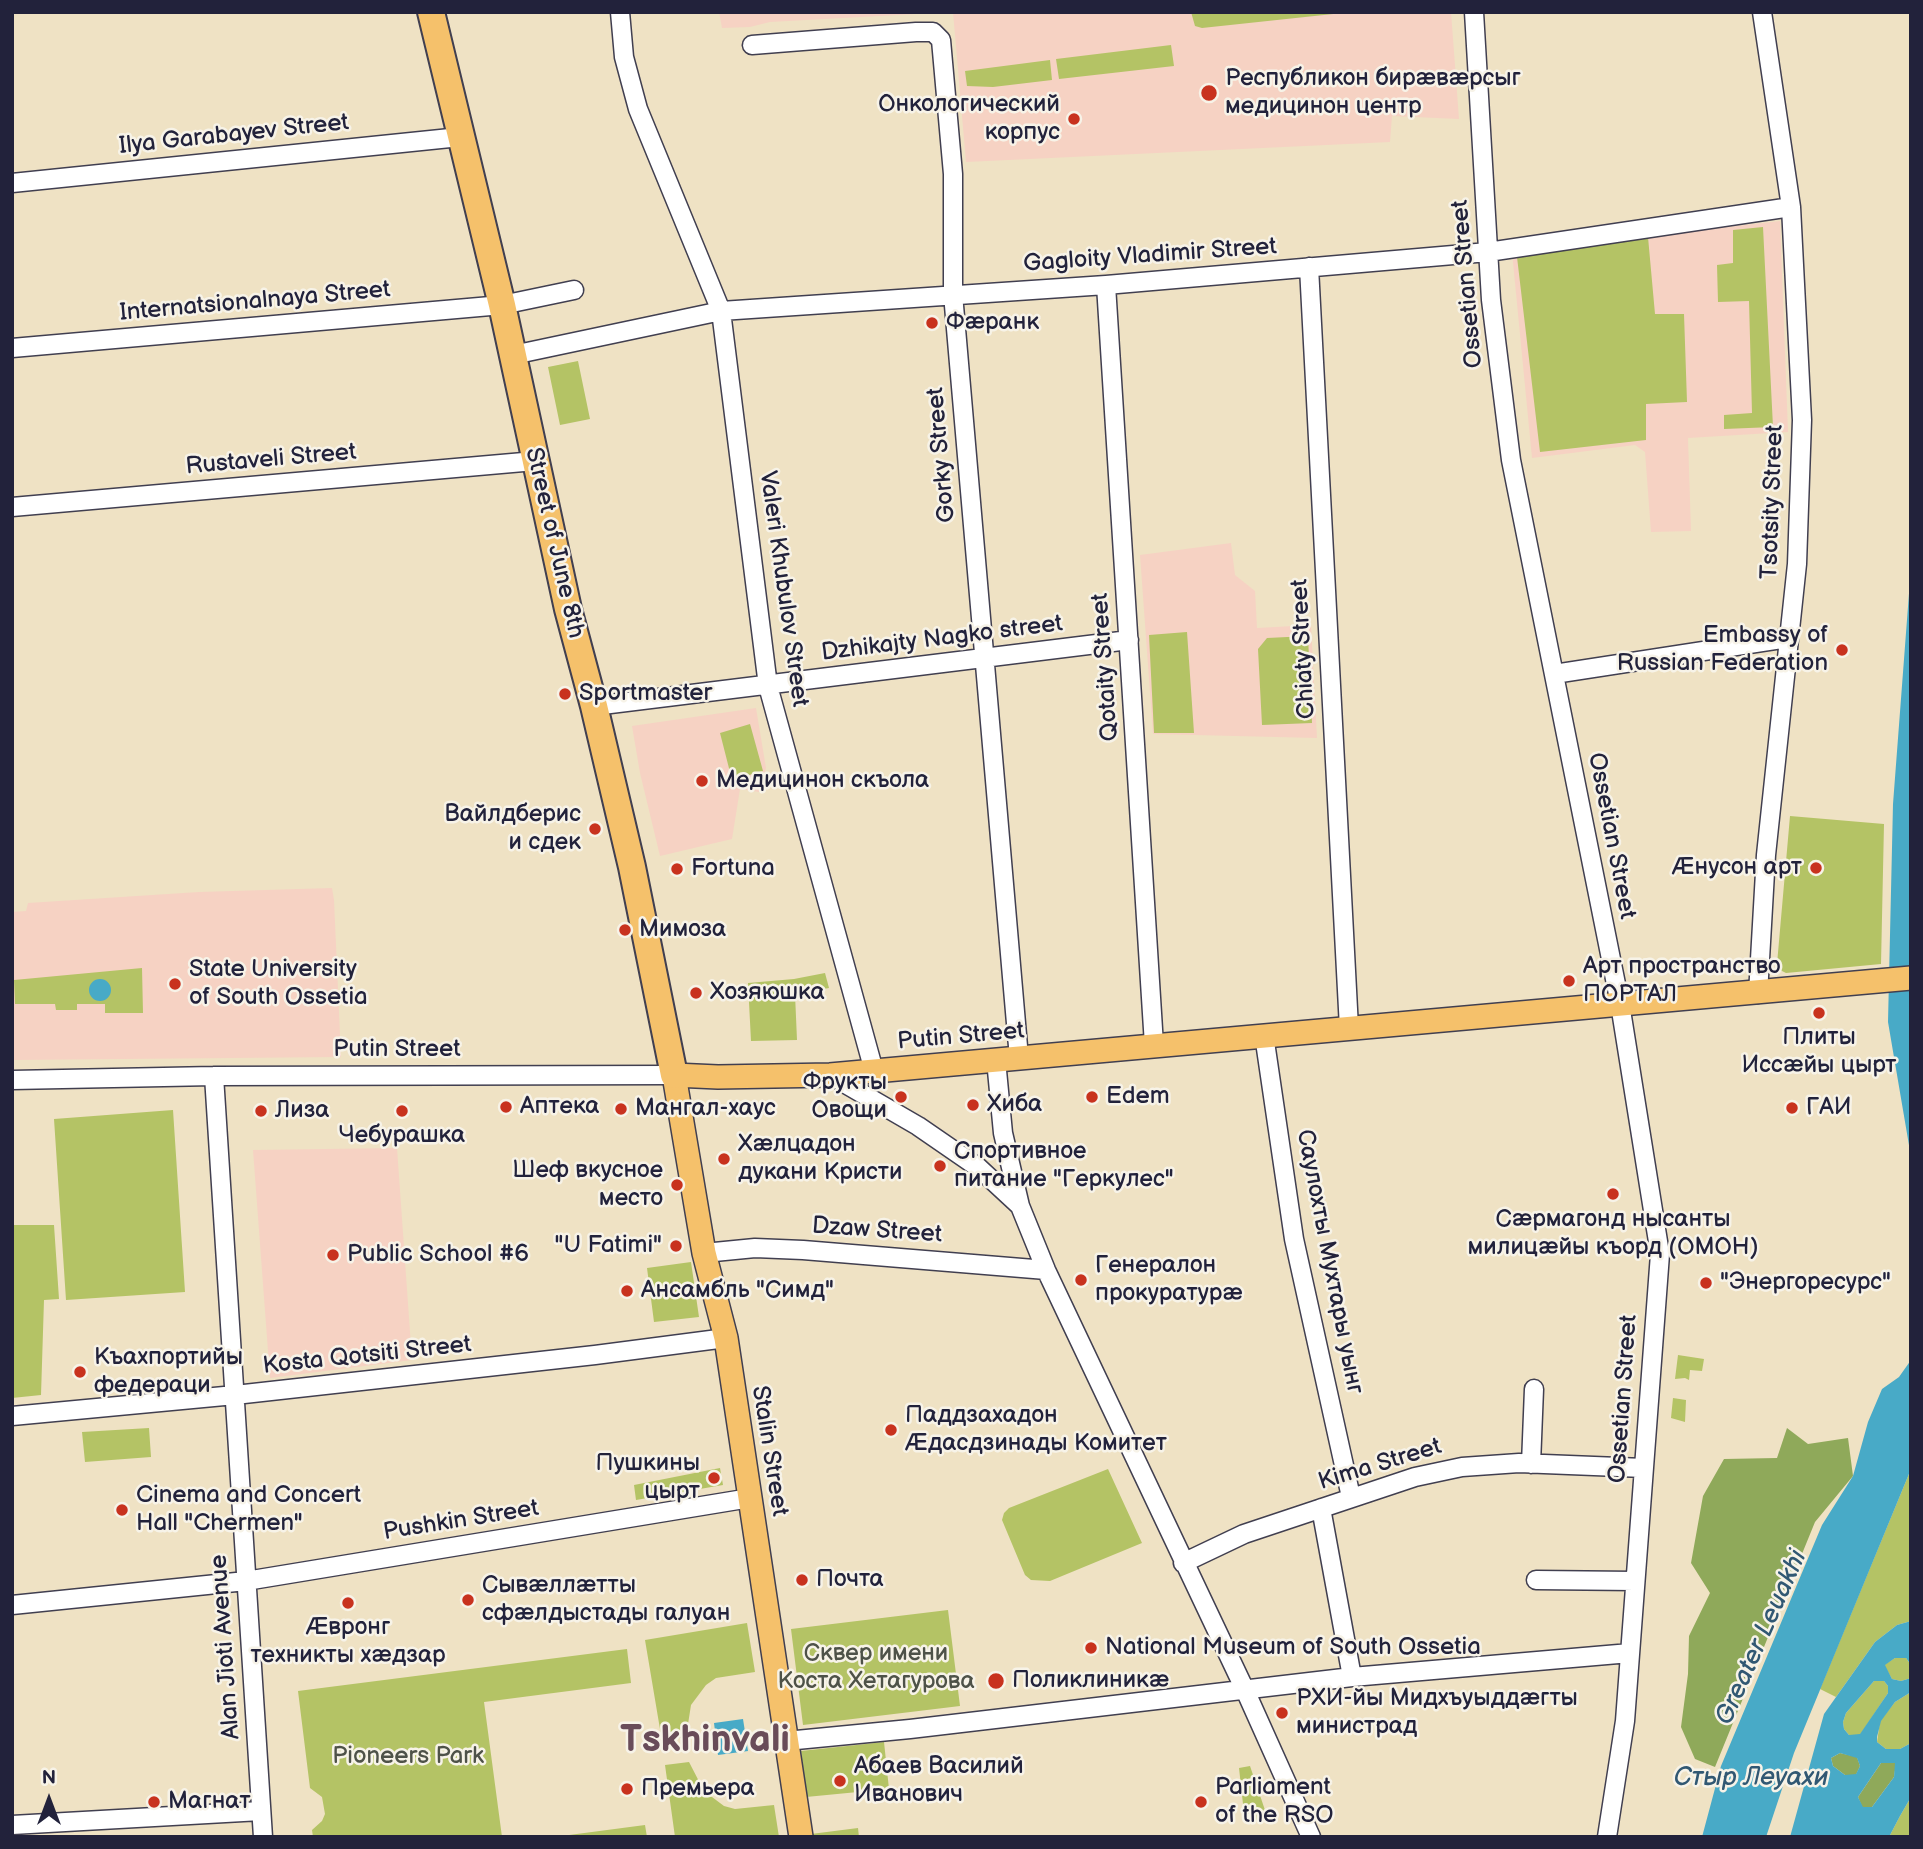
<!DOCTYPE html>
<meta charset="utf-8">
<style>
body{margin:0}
#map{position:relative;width:1923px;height:1849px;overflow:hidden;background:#efe2c4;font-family:"Balsamiq Sans",sans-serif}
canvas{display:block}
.frame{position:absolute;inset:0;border:14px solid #22223b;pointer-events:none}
.north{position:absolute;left:14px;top:1765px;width:70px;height:70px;-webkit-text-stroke:5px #f7f3e8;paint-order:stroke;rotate:0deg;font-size:19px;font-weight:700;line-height:28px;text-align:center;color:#22223b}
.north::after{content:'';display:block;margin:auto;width:24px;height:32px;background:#22223b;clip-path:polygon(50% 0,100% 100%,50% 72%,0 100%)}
</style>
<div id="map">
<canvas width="1923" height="1849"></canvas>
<div class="frame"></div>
<div class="north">N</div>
</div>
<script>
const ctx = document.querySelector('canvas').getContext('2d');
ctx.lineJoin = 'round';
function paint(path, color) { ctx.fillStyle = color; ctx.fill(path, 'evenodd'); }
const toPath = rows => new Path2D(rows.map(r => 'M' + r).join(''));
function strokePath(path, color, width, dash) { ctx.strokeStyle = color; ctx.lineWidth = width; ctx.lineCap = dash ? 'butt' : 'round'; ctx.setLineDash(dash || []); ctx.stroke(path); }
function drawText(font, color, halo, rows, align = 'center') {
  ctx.font = font + ' "Balsamiq Sans",sans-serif'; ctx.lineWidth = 5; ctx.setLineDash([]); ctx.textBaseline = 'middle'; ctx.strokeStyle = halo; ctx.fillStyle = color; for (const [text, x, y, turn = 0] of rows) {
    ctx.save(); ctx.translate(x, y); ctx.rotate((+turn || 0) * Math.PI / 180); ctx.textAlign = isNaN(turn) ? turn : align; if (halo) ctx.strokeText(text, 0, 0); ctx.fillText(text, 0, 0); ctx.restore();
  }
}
const built = toPath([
 [719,12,1451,12,1459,119,1392,116,1390,142,966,162,953,12,770,22,750,27,722,28],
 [1780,221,1788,432,1688,438,1691,531,1651,532,1645,452,1635,445,1532,458,1512,252],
 [1231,543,1235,575,1255,591,1257,628,1311,625,1317,738,1153,734,1140,555],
 [756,708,766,768,759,792,740,789,732,839,660,856,640,773,632,726],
 [332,888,334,900,341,1057,12,1060,12,912,26,911,28,903,199,892],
 [397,1148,412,1360,270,1378,253,1150]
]);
const green = toPath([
 [1191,12,1219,13,1352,12,1202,28,1195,26],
 [1171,45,1174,66,1059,79,1056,59],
 [1050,60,1052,80,993,87,967,86,965,71],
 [1763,227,1773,427,1724,429,1724,415,1752,413,1749,301,1718,302,1717,265,1733,263,1733,230],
 [1648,237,1655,314,1684,314,1687,402,1646,404,1646,440,1540,452,1517,257],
 [578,361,590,419,560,425,548,367],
 [1187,632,1194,733,1154,733,1149,635],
 [1308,636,1312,723,1262,725,1258,649,1267,638],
 [750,724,763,771,732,780,720,733],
 [1790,816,1884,824,1881,964,1786,973,1780,970,1777,964],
 [142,968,143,1013,105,1013,105,1004,77,1004,77,1010,56,1010,55,1004,15,1004,14,980],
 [825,973,829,988,795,994,797,1040,751,1041,748,983,794,979],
 [173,1110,185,1292,66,1300,54,1119],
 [12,1225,54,1225,59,1299,44,1300,41,1395,12,1398],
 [691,1262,699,1317,654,1322,647,1268],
 [1678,1355,1704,1359,1702,1371,1690,1370,1689,1380,1685,1378,1675,1379],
 [1673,1398,1686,1400,1685,1422,1671,1418],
 [149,1428,151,1457,85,1462,82,1432],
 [720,1468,723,1485,636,1500,634,1485],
 [1108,1469,1142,1543,1050,1581,1031,1580,1025,1575,1002,1520,1004,1513,1009,1508],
 [1911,1469,1911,1621,1897,1625,1875,1642,1836,1697,1820,1689],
 [948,1610,960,1706,803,1725,791,1629],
 [747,1623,755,1672,716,1678,706,1685,691,1705,686,1737,662,1741,645,1640],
 [627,1649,631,1683,484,1702,502,1837,313,1837,312,1830,322,1821,325,1814,322,1797,310,1788,298,1691],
 [1895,1658,1906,1658,1911,1665,1911,1678,1901,1681,1892,1679,1884,1665],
 [1874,1681,1884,1681,1888,1686,1888,1693,1860,1735,1849,1735,1844,1729,1843,1722,1846,1713],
 [1911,1692,1911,1743,1900,1749,1886,1749,1877,1742,1880,1721,1895,1702],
 [884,1742,889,1789,806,1797,801,1751],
 [689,1762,704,1791,724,1806,735,1809,774,1805,779,1837,675,1837,665,1765],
 [1250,1766,1268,1819,1245,1822,1239,1768],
 [1911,1797,1911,1837,1889,1837,1900,1816],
 [645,1825,647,1837,554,1837],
 [858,1828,859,1837,811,1837,811,1834]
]);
const forest = toPath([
 [1787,1428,1808,1444,1848,1438,1853,1476,1815,1522,1715,1767,1695,1759,1681,1727,1688,1674,1689,1636,1710,1593,1691,1563,1703,1496,1724,1459,1777,1458],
 [1840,1753,1857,1757,1860,1766,1856,1775,1845,1775,1833,1766,1831,1758],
 [1881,1763,1896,1763,1894,1777,1872,1807,1862,1807,1858,1797]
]);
const water = toPath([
 [1911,567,1911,1157,1888,1022,1893,804],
 '89 990a11 11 0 1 1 22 0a11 11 0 1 1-22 0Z',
 [1911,1360,1911,1469,1794,1753,1766,1837,1702,1837,1721,1766,1822,1525,1853,1476,1868,1422,1882,1389,1899,1377],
 [1911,1621,1911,1665,1906,1658,1895,1658,1885,1665,1892,1679,1901,1681,1911,1678,1911,1692,1895,1702,1881,1721,1877,1737,1877,1742,1886,1749,1900,1749,1911,1743,1911,1797,1900,1816,1889,1837,1790,1837,1824,1714,1875,1642,1897,1625],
 [1874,1681,1884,1681,1888,1686,1888,1693,1860,1734,1849,1735,1844,1729,1843,1722,1846,1713],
 [1840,1753,1857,1758,1860,1766,1856,1774,1845,1775,1833,1766,1831,1758],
 [1881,1763,1895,1763,1894,1777,1872,1807,1863,1807,1858,1797],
 [743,1719,748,1751,718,1755,714,1723]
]);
const minor = toPath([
 [620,12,624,57,638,109,721,311,768,686,874,1071],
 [1474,12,1491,300,1511,460,1620,1004,1660,1254,1625,1721,1607,1837],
 [752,45,916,32,933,32,941,40,953,174,953,294,1019,1058],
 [12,183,460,137],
 [1309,267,1349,1028],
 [1106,285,1154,1045],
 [12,348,502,305,574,290],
 [513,355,721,311,1106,285,1488,252,1791,207],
 [12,507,535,461],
 [1554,674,1788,638],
 [594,706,1129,640],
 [1758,994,1766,855,1797,564,1802,420,1791,207,1762,12],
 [1264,1035,1294,1239,1351,1497],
 [996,1060,1003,1133,1020,1206,1046,1270,1245,1690,1311,1837],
 [830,1075,918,1126,979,1168,1020,1206],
 [214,1076,263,1837],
 [12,1080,214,1076,674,1075],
 [704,1253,755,1248,803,1250,1046,1270],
 [12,1416,235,1395,595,1355,726,1338],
 [1531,1464,1534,1389],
 [1321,1508,1352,1677],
 [1183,1563,1244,1534,1415,1477,1462,1467,1519,1463,1644,1468],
 [1536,1580,1635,1581],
 [12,1605,246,1581,750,1498],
 [786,1741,910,1729,1352,1677,1630,1653],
 [12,1825,261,1811]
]);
const major = toPath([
 [801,1837,726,1338,704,1253,674,1075,718,1077,830,1075,1911,978]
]);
const highway = toPath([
 [431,12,502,305,568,609,594,706,632,867,674,1075]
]);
const markers = [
 [1209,93,9,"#c8321e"],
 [1074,119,7,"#c8321e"],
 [932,323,7,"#c8321e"],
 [1842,650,7,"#c8321e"],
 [565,694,7,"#c8321e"],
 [702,781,7,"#c8321e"],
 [595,829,7,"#c8321e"],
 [1816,868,7,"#c8321e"],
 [677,869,7,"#c8321e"],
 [625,930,7,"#c8321e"],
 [1569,981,7,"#c8321e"],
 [175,984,7,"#c8321e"],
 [696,993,7,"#c8321e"],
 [1819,1013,7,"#c8321e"],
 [901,1097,7,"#c8321e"],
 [1092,1097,7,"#c8321e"],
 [973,1105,7,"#c8321e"],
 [506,1107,7,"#c8321e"],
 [1792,1108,7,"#c8321e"],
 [621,1109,7,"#c8321e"],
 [261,1111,7,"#c8321e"],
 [402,1111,7,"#c8321e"],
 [724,1159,7,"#c8321e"],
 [940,1166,7,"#c8321e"],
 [677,1185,7,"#c8321e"],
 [1613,1194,7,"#c8321e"],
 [676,1246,7,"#c8321e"],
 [333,1255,7,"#c8321e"],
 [1081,1280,7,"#c8321e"],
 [1706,1283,7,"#c8321e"],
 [627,1291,7,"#c8321e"],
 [80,1372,7,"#c8321e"],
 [891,1430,7,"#c8321e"],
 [714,1478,7,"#c8321e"],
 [122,1510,7,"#c8321e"],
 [802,1580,7,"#c8321e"],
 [468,1600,7,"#c8321e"],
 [348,1603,7,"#c8321e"],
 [1091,1648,7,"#c8321e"],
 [996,1681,9,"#c8321e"],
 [1282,1713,7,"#c8321e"],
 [840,1781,7,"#c8321e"],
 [627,1789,7,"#c8321e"],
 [154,1802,7,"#c8321e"],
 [1201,1802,7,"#c8321e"]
];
const poiNames = [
 ["Республикон бирæвæрсыг",1225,79],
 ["медицинон центр",1225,107],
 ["Онкологический",1060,105,"right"],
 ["корпус",1060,133,"right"],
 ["Фæранк",946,323],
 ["Embassy of",1828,636,"right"],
 ["Russian Federation",1828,664,"right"],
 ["Sportmaster",579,694],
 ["Медицинон скъола",716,781],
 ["Вайлдберис",581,815,"right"],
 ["и сдек",581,843,"right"],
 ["Æнусон арт",1802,868,"right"],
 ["Fortuna",691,869],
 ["Мимоза",639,930],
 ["Арт пространство",1583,967],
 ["ПОРТАЛ",1583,995],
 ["State University",189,970],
 ["of South Ossetia",189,998],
 ["Хозяюшка",710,993],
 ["Плиты",1819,1038,"center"],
 ["Иссæйы цырт",1819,1066,"center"],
 ["Фрукты",887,1083,"right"],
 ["Овощи",887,1111,"right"],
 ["Edem",1106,1097],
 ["Хиба",987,1105],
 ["Аптека",520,1107],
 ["ГАИ",1806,1108],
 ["Мангал-хаус",635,1109],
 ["Лиза",275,1111],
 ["Чебурашка",402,1136,"center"],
 ["Хæлцадон",738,1145],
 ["дукани Кристи",738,1173],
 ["Спортивное",954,1152],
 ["питание \"Геркулес\"",954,1180],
 ["Шеф вкусное",663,1171,"right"],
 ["место",663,1199,"right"],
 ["Сæрмагонд нысанты",1613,1220,"center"],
 ["милицæйы къорд (ОМОН)",1613,1248,"center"],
 ["\"U Fatimi\"",662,1246,"right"],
 ["Public School #6",347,1255],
 ["Генералон",1095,1266],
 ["прокуратурæ",1095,1294],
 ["\"Энергоресурс\"",1720,1283],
 ["Ансамбль \"Симд\"",641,1291],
 ["Къахпортийы",94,1358],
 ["федераци",94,1386],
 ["Паддзахадон",905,1416],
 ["Æдасдзинады Комитет",905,1444],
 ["Пушкины",700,1464,"right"],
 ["цырт",700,1492,"right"],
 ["Cinema and Concert",136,1496],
 ["Hall \"Chermen\"",136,1524],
 ["Почта",816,1580],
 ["Сывæллæтты",482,1586],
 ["сфæлдыстады галуан",482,1614],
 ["Æвpонг",348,1628,"center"],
 ["техникты хæдзар",348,1656,"center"],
 ["National Museum of South Ossetia",1105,1648],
 ["Поликлиникæ",1012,1681],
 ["РХИ-йы Мидхъуыддæгты",1296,1699],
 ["министрад",1296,1727],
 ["Абаев Василий",854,1767],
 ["Иванович",854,1795],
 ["Parliament",1215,1788],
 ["of the RSO",1215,1816],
 ["Премьера",641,1789],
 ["Магнат",168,1802]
];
const streetNames = [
 ["Ilya Garabayev Street",234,135,-6],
 ["Gagloity Vladimir Street",1150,256,-4],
 ["Ossetian Street",1468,284,-95],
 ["Internatsionalnaya Street",255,302,-5],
 ["Gorky Street",942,455,-95],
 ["Rustaveli Street",271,460,-5],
 ["Tsotsity Street",1773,502,-88],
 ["Street of June 8th",554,543,77],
 ["Valeri Khubulov Street",783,589,82],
 ["Dzhikajty Nagko street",942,639,-7],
 ["Chiaty Street",1304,649,-93],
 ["Qotaity Street",1106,667,-94],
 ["Ossetian Street",1611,836,79],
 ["Putin Street",961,1037,-5],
 ["Putin Street",397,1050],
 ["Dzaw Street",877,1231,4],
 ["Саулохты Мухтары уынг",1329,1262,79],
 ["Kosta Qotsiti Street",367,1356,-6],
 ["Ossetian Street",1624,1399,-86],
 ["Stalin Street",769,1451,81],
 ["Kima Street",1380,1465,-17],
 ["Pushkin Street",461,1521,-9],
 ["Alan Jioti Avenue",226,1647,-94]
];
const parkNames = [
 ["Сквер имени",876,1654],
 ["Коста Хетагурова",876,1682],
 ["Pioneers Park",408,1757]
];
const waterNames = [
 ["Greater Leuakhi",1762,1638,-66],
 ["Стыр Леуахи",1751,1778]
];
const townNames = [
 ["Tskhinvali",705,1741]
];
paint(built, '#f6d2c3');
paint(green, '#b4c365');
paint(forest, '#8fa95a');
paint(water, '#48aac7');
strokePath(minor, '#413f50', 21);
strokePath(major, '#413f50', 26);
strokePath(highway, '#413f50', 30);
strokePath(minor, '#fff', 18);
strokePath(major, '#f5c16b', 23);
strokePath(highway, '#f5c16b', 26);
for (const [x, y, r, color] of markers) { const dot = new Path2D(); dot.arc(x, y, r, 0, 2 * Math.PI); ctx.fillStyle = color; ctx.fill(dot); strokePath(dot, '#f7f3e8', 2.5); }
drawText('24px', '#22223b', '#f7f3e8', poiNames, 'left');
drawText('24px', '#22223b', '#f7f3e8', streetNames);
drawText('24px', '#4e5248', '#f7f3e8', parkNames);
drawText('italic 26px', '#315873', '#f7f3e8', waterNames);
drawText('bold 38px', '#694c59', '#f7f3e8', townNames);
</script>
